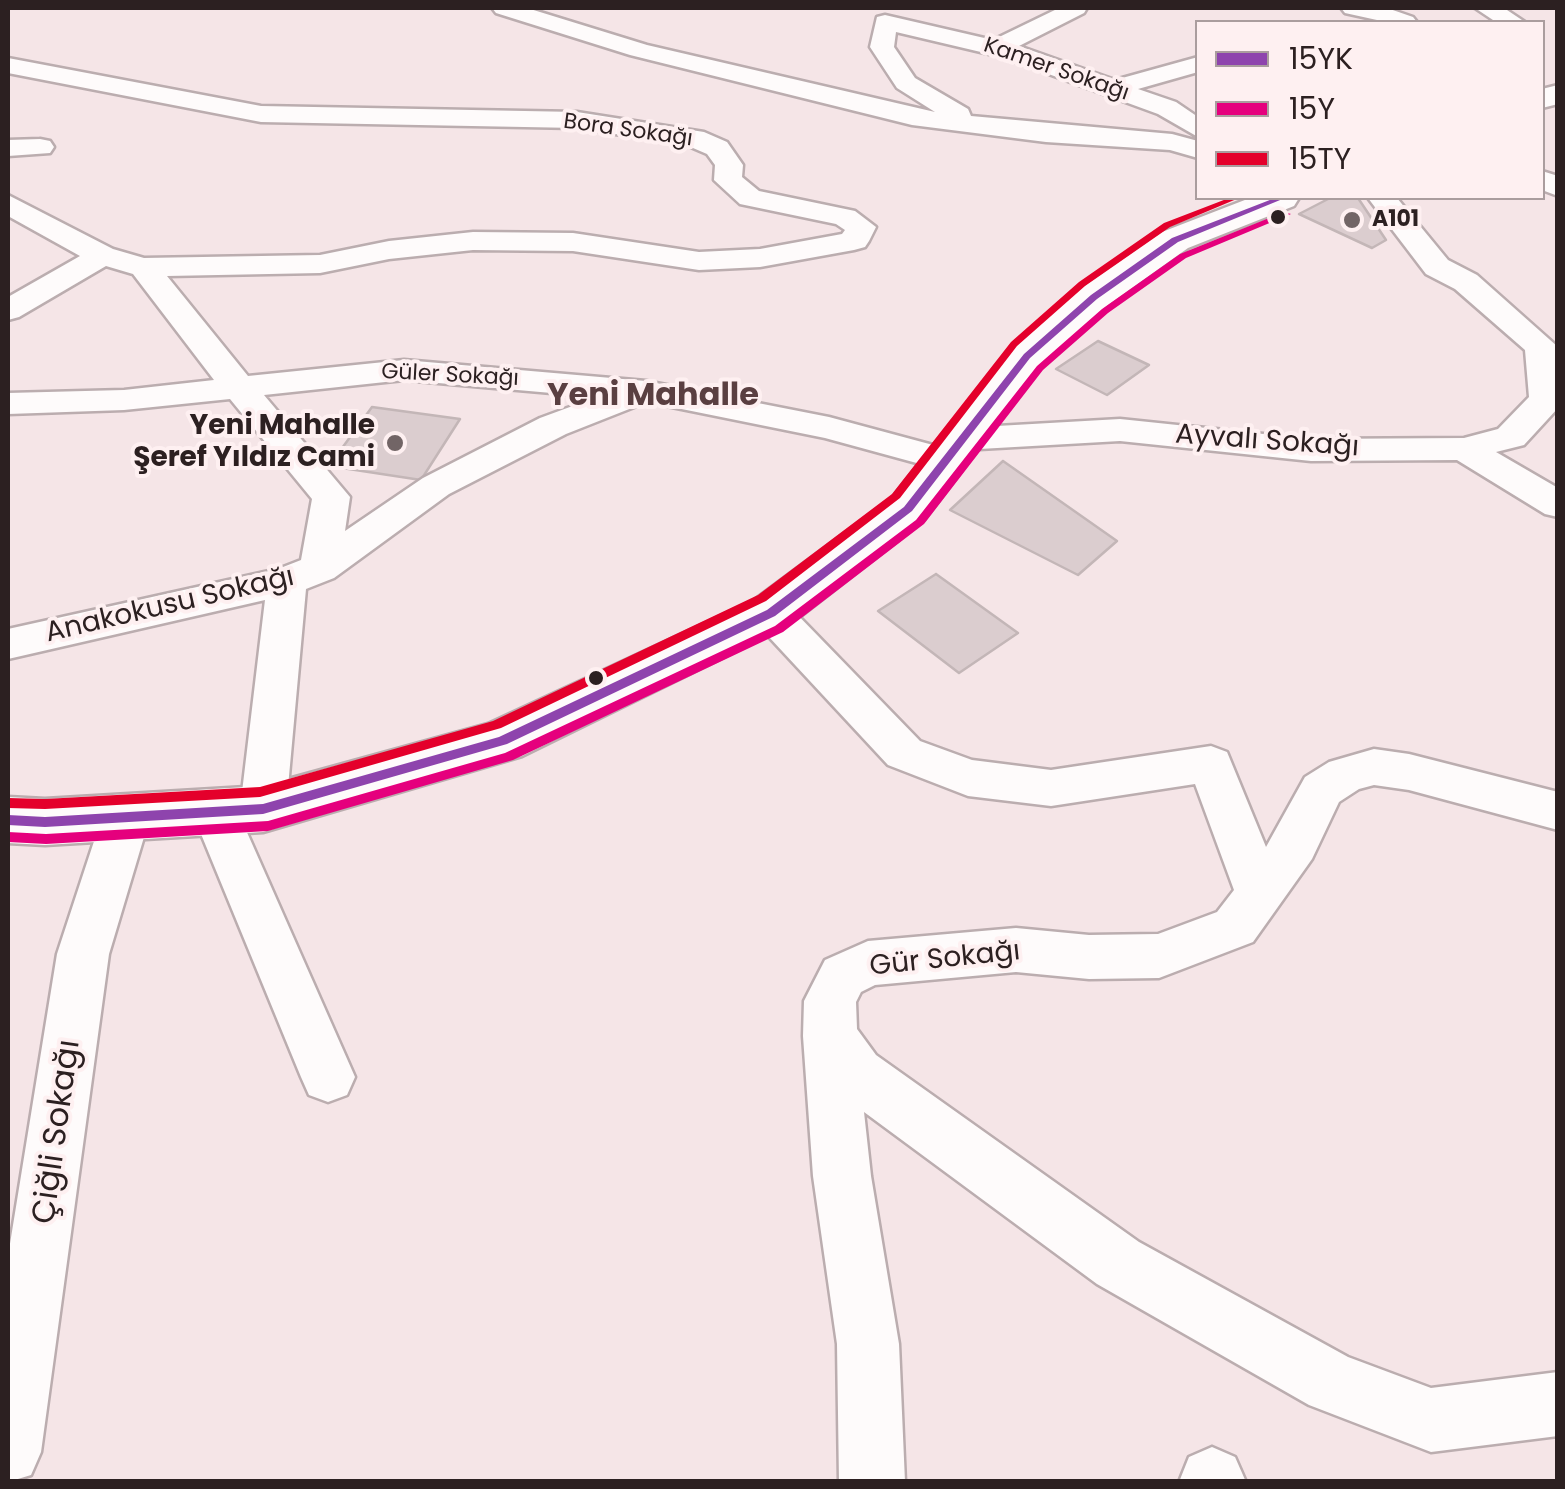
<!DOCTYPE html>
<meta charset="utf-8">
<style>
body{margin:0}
#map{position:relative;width:1565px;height:1489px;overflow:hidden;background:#f5e5e7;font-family:Poppins,sans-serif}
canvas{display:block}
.frame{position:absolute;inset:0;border:10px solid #2c2021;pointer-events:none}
.legend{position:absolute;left:1195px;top:20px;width:350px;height:180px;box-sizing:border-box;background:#fef0f1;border:2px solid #aa9d9e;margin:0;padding:12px 18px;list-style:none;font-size:30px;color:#2c2021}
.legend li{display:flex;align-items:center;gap:20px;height:50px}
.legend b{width:50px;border:2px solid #aa9d9e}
</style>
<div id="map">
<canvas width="1565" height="1489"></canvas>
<div class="frame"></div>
<ul class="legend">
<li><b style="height:12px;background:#8e44ad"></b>15YK</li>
<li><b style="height:12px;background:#e5007d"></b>15Y</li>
<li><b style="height:12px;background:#e4002b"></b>15TY</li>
</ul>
</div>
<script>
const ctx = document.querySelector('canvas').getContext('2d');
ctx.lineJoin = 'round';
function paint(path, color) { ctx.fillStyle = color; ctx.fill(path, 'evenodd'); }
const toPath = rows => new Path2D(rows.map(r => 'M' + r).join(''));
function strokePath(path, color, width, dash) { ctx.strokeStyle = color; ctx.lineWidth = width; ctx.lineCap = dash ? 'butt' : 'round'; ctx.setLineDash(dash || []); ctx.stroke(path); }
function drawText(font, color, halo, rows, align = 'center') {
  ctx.font = font + ' Poppins,sans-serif'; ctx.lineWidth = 8; ctx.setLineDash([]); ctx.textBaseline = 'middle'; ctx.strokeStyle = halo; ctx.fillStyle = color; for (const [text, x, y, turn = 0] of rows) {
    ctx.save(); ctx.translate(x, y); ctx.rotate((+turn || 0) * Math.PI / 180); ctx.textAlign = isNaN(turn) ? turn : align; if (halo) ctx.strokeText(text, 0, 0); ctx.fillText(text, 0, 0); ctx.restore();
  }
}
const building = toPath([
 [1330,198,1358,198,1386,240,1372,248,1299,214,1330,198],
 [1098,341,1149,365,1107,395,1056,369,1098,341],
 [372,407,460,419,421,480,329,466,372,407],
 [1003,461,1117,541,1078,575,950,510,1003,461],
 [936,574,1018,633,959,673,878,611,936,574]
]);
const minor = toPath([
 [492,8,527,8,647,45,935,112,897,88,870,47,877,17,885,15,993,40,1059,8,1087,8,1084,13,1019,46,1115,80,1198,57,1198,72,1138,89,1176,102,1198,117,1198,137,1158,114,1002,57,896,32,894,47,915,78,968,109,971,116,1172,134,1198,141,1198,158,1170,150,1046,142,912,125,630,55,496,13,492,8],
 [1341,8,1387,8,1413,17,1417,22,1386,22,1345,13,1341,8],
 [1475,8,1504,8,1525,22,1496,22,1475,8],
 [8,58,261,106,577,112,704,132,727,142,743,165,742,177,759,191,855,211,876,227,869,241,865,247,854,250,760,267,699,270,573,251,473,250,389,259,320,273,167,276,248,376,404,360,646,381,829,417,959,452,964,460,959,468,946,471,825,438,647,402,566,434,449,494,334,578,306,589,286,809,280,822,263,828,246,822,240,809,265,600,8,659,8,629,278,569,301,560,312,499,230,399,124,410,8,414,8,393,124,390,214,380,133,274,106,266,19,317,8,320,8,297,80,256,8,216,8,195,113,249,144,258,320,255,389,241,473,232,573,233,699,252,760,249,842,234,845,230,836,224,740,204,714,180,715,165,707,154,686,145,577,128,261,122,8,73,8,58],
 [404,380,597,397,540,418,423,478,345,531,350,497,264,395,404,380],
 [40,139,50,141,54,147,50,153,8,156,8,140,40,139],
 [1542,171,1558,176,1558,196,1542,190,1542,171],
 [1368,198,1397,198,1448,260,1477,275,1558,347,1558,408,1524,445,1496,452,1558,488,1558,517,1545,514,1457,460,1311,461,1120,441,962,450,949,447,944,439,949,431,962,428,1120,419,1311,439,1464,438,1498,429,1529,397,1525,350,1455,289,1426,274,1368,198],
 [771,599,786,603,920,741,972,760,1051,770,1211,746,1227,752,1266,847,1305,777,1329,762,1374,749,1409,754,1558,792,1558,830,1409,790,1374,785,1359,789,1339,802,1312,859,1253,942,1159,978,1089,979,1016,972,875,985,861,992,856,1002,857,1029,876,1055,1139,1242,1348,1357,1431,1388,1558,1372,1558,1436,1431,1452,1309,1405,1097,1284,864,1112,871,1176,899,1344,905,1482,839,1482,837,1344,813,1176,803,1036,804,1001,825,960,868,941,1016,928,1089,935,1158,934,1217,912,1234,890,1195,784,1051,806,968,796,888,765,756,623,750,613,756,603,771,599],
 [215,793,232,799,238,812,355,1077,347,1095,328,1102,309,1095,301,1077,192,812,198,799,215,793],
 [126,798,143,804,150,817,109,954,41,1452,31,1475,8,1482,8,1256,57,954,102,817,109,804,126,798],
 [1212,1447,1235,1457,1246,1482,1179,1482,1189,1457,1212,1447]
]);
const tertiary = toPath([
 [1558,85,1558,104,1542,108,1542,89,1558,85],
 [1250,198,1299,198,1294,206,1188,248,1108,305,1042,365,924,520,789,625,522,756,263,832,45,845,8,843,8,797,45,799,263,786,488,724,753,601,892,498,1012,347,1080,289,1162,232,1250,198]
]);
const bus1 = toPath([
 [1275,198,1285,198,1178,242,1097,299,1030,358,912,511,775,616,507,744,263,814,45,827,8,825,8,815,45,817,263,804,499,737,767,610,904,507,1024,354,1091,295,1172,238,1275,198]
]);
const bus2 = toPath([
 [1284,212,1291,214,1186,258,1108,313,1043,370,924,524,783,632,513,760,268,831,46,844,8,842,8,832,46,834,268,821,505,753,775,626,916,520,1037,366,1102,309,1180,254,1284,212]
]);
const bus3 = toPath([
 [1229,198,1239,198,1170,227,1085,286,1017,346,900,498,766,601,501,728,260,797,45,809,8,808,9,798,45,799,260,787,493,721,758,595,892,494,1011,342,1079,282,1164,223,1229,198]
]);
const markers = [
 [1278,217,9,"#2c2021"],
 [1352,220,10,"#726566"],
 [395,443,10,"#726566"],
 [596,678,9,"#2c2021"]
];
const farStreetnames = [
 ["Kamer Sokağı",1056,70,19],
 ["Bora Sokağı",628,131,8],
 ["Güler Sokağı",450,376,3]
];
const farPoinames = [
 ["A101",1372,220]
];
const poiNames = [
 ["Yeni Mahalle",375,427],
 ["Şeref Yıldız Cami",375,459]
];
const streetNames = [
 ["Ayvalı Sokağı",1267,442,4],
 ["Anakokusu Sokağı",170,606,-13],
 ["Gür Sokağı",945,960,-6]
];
const farDistrictnames = [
 ["Yeni Mahalle",653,397]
];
const nearStreetnames = [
 ["Çiğli Sokağı",58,1132,-82]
];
paint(building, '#dbcdcf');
strokePath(building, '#c3b6b7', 2.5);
strokePath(minor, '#bbadaf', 5);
strokePath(tertiary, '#bbadaf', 5);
paint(minor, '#fefbfb');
paint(tertiary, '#fefbfb');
paint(bus1, '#8e44ad');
paint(bus2, '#e5007d');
paint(bus3, '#e4002b');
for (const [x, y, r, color] of markers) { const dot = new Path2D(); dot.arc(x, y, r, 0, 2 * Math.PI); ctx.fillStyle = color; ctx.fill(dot); strokePath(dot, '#fef0f1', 4); }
drawText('22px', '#2c2021', '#fef0f1', farStreetnames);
drawText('bold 22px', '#2c2021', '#fef0f1', farPoinames, 'left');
drawText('bold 28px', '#2c2021', '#fef0f1', poiNames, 'right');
drawText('28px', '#2c2021', '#fef0f1', streetNames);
drawText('bold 32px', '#5a3f41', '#fef0f1', farDistrictnames);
drawText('32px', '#2c2021', '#fef0f1', nearStreetnames);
</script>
